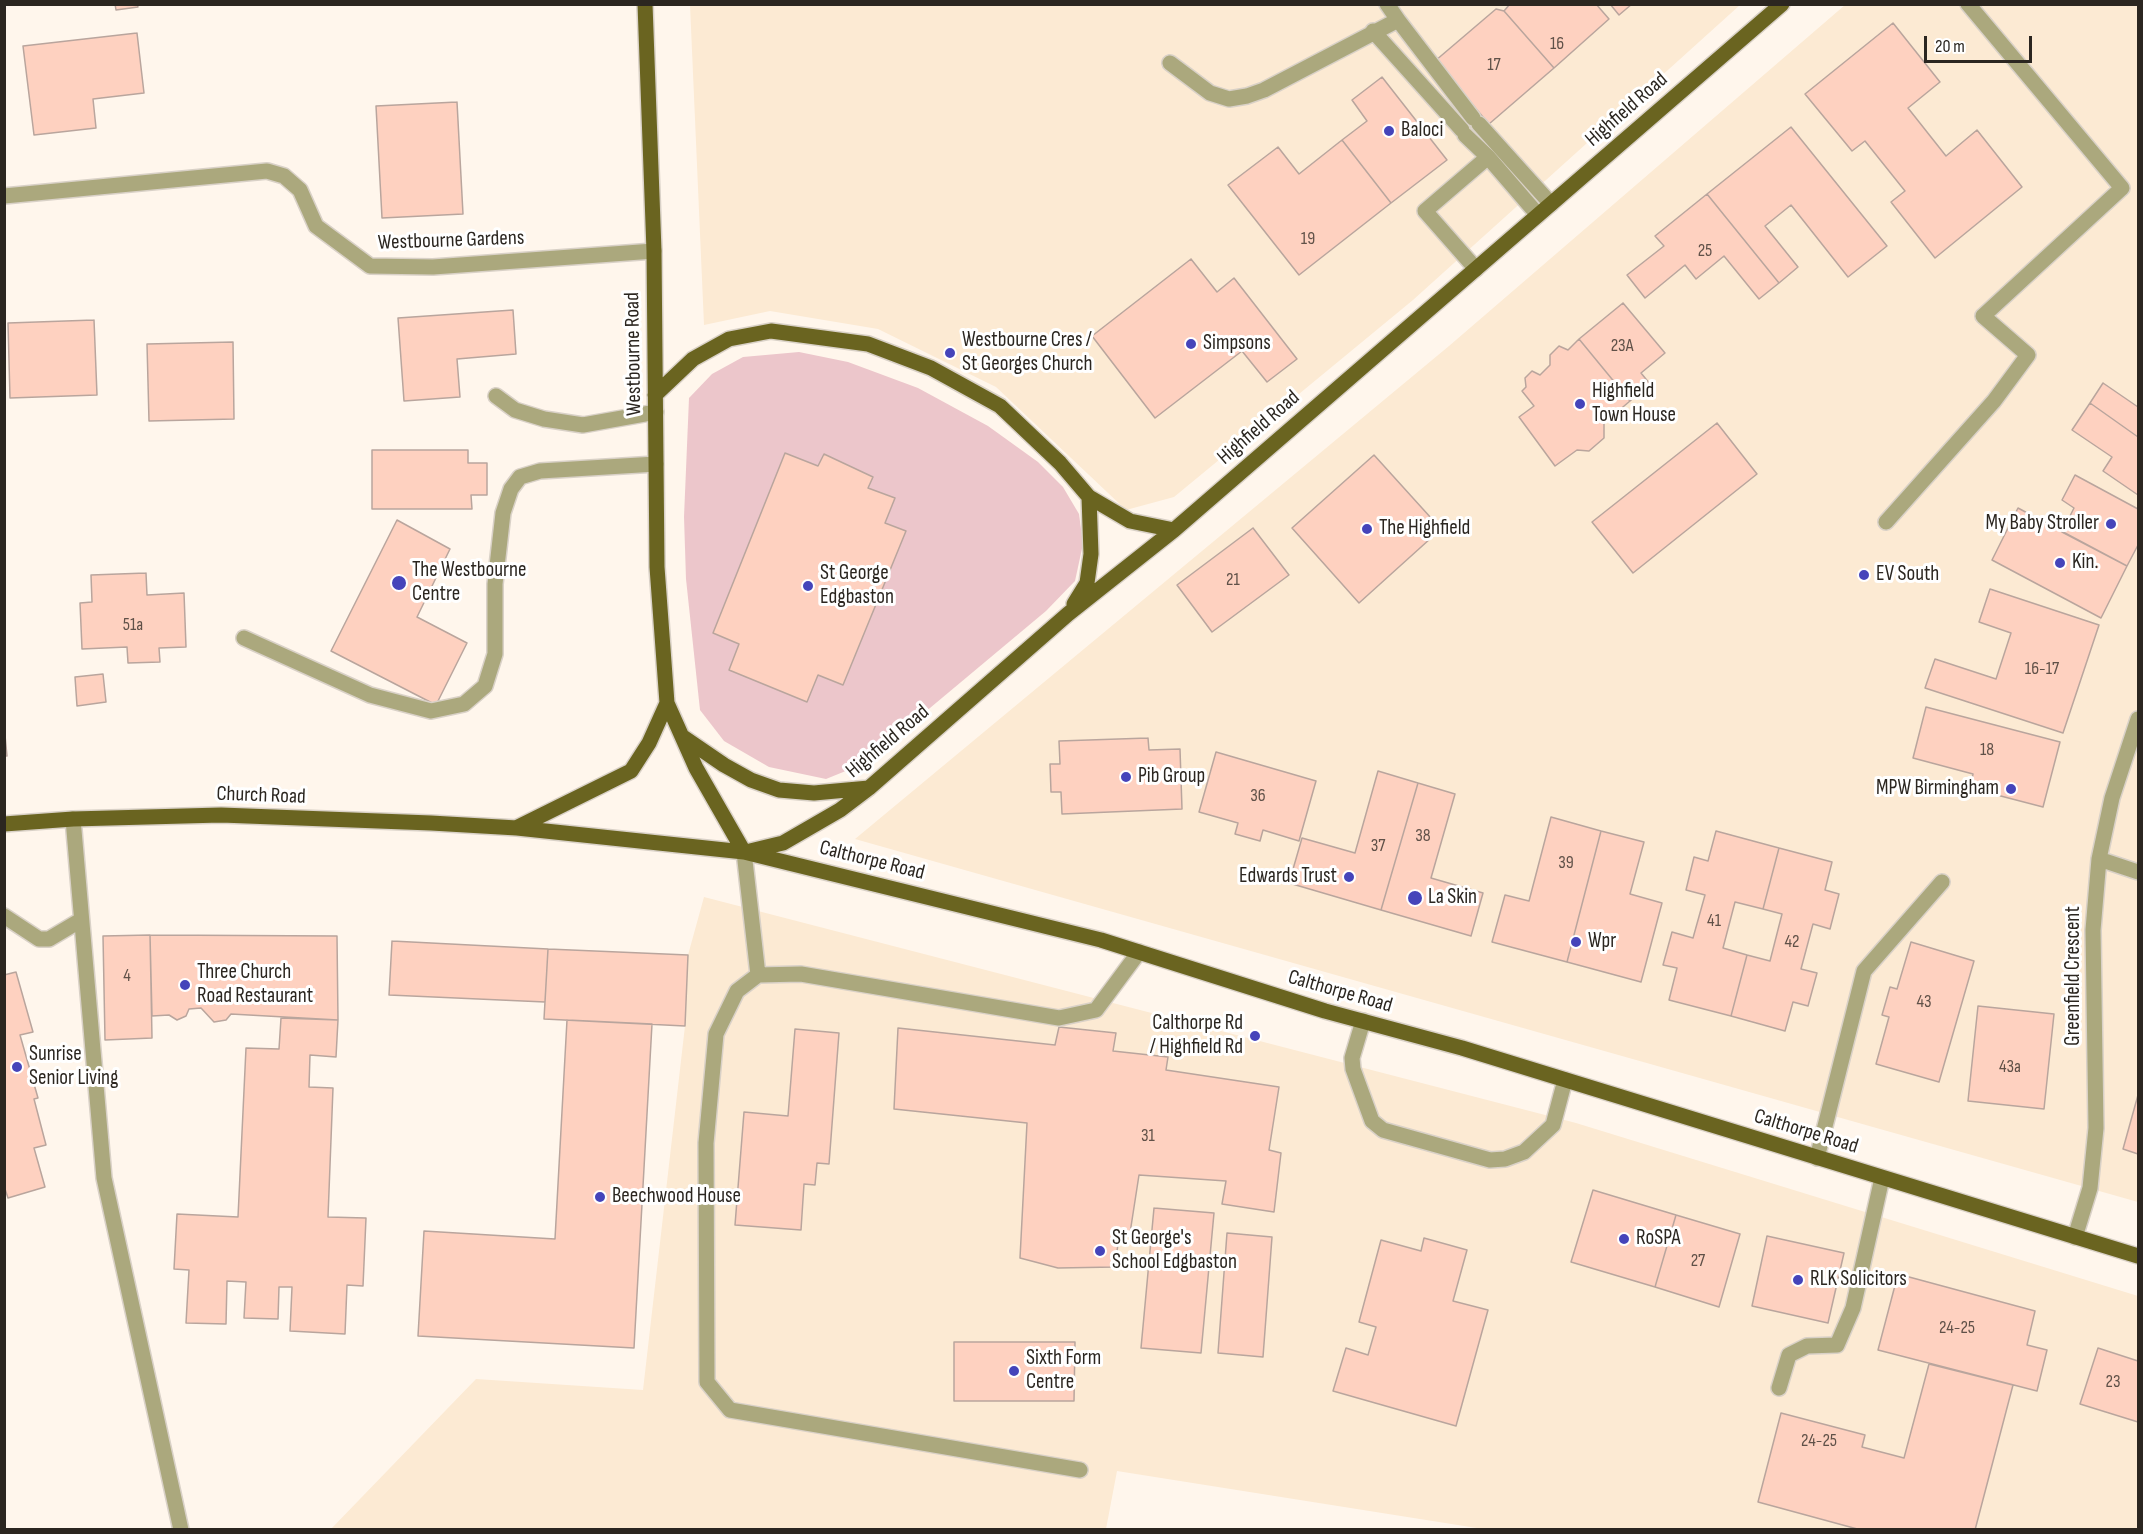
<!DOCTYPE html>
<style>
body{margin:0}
#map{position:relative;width:2143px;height:1534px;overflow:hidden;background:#fff6ec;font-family:"Sofia Sans Condensed",sans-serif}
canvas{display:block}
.frame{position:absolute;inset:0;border:6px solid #2b2620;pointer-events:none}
.scale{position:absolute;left:1924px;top:36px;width:108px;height:27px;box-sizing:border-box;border:3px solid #2b2620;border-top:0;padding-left:8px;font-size:18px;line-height:21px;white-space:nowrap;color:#2b2620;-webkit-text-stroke:4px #fff;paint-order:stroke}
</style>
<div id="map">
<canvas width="2143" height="1534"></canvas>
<div class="frame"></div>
<div class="scale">20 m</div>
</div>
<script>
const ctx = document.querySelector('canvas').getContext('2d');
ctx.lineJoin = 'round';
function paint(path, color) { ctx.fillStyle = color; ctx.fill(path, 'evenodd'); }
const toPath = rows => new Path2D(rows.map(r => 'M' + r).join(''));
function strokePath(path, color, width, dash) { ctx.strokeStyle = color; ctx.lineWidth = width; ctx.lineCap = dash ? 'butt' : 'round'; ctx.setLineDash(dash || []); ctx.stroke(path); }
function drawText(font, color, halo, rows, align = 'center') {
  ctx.font = font + ' "Sofia Sans Condensed",sans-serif'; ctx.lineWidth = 6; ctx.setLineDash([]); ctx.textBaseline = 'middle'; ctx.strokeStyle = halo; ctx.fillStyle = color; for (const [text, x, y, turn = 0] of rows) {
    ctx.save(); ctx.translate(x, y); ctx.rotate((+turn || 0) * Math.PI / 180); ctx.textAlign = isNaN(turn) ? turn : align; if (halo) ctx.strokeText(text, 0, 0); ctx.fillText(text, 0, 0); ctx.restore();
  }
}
const built = toPath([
 [690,5,1740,5,1413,300,1174,497,1126,510,996,387,878,329,770,311,704,325],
 [1845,5,2138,5,2138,1202,855,839,1449,346],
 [704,897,1576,1123,2138,1296,2138,1529,1483,1529,1117,1471,1106,1529,330,1530,476,1379,643,1390,685,1026,688,955]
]);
const green = toPath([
 [799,352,848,362,918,388,988,426,1038,462,1063,487,1079,514,1083,544,1075,581,1046,611,863,764,826,779,769,767,724,741,700,710,686,579,684,517,689,398,712,374,743,357]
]);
const building = toPath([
 [115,4,137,4,138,7,116,10,115,4],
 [1510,4,1596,4,1609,19,1554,68,1504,11,1510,4],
 [1610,4,1632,4,1619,15,1610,4],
 [1496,9,1504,11,1554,68,1489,124,1435,61,1496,9],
 [1893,23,1940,82,1908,108,1946,156,1977,130,2022,187,1935,258,1891,202,1905,191,1865,141,1852,151,1805,94,1893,23],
 [137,33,144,93,93,99,96,128,34,135,23,46,137,33],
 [1382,77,1447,160,1391,203,1342,140,1367,121,1352,100,1382,77],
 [457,102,463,214,382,218,376,106,457,102],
 [1791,127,1887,246,1848,277,1791,205,1765,226,1798,267,1779,283,1707,194,1791,127],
 [1342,140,1391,203,1299,275,1228,185,1278,147,1299,174,1342,140],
 [1707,194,1779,283,1759,299,1724,256,1696,279,1685,265,1645,298,1627,275,1664,246,1655,236,1707,194],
 [1191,259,1217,292,1234,278,1297,359,1267,382,1242,351,1155,418,1092,336,1191,259],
 [1623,303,1665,353,1641,373,1650,384,1630,401,1579,339,1623,303],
 [513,310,516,354,457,359,460,397,404,401,398,318,513,310],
 [94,320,97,395,10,398,8,323,94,320],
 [1579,339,1630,401,1604,423,1604,438,1589,451,1577,450,1555,466,1519,417,1534,406,1522,391,1526,387,1525,378,1532,371,1540,375,1550,365,1550,355,1559,346,1568,350,1579,339],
 [233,342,234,419,149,421,147,344,233,342],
 [2103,383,2138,407,2138,437,2090,403,2103,383],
 [2090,403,2138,437,2138,495,2103,471,2112,457,2072,430,2090,403],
 [1717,423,1757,474,1633,573,1592,522,1717,423],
 [372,450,468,450,468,463,487,463,487,495,471,495,472,509,372,509,372,450],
 [785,453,818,466,824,454,873,477,868,488,895,498,885,523,906,531,843,685,818,675,807,702,729,670,739,644,713,633,785,453],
 [1374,455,1441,529,1359,603,1292,528,1374,455],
 [2075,475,2138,509,2138,545,2127,566,2062,532,2074,508,2062,500,2075,475],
 [2018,508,2127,566,2101,618,1992,560,2018,508],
 [397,520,450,549,417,617,467,643,436,705,331,651,397,520],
 [1253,528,1289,575,1212,632,1177,585,1253,528],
 [146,573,147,595,184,593,186,647,159,648,160,662,128,663,127,647,82,649,80,603,92,602,91,575,146,573],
 [1990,589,2099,625,2063,733,1925,688,1935,659,1996,679,2011,633,1979,622,1990,589],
 [103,674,106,702,77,706,75,677,103,674],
 [1926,707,2060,742,2043,807,1970,788,1973,774,1913,758,1926,707],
 [4,725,7,756,4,756,4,725],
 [1148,738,1149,750,1180,749,1182,809,1062,814,1061,792,1051,792,1050,764,1060,764,1059,741,1148,738],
 [1216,752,1316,781,1299,841,1263,830,1260,841,1235,834,1238,823,1199,812,1216,752],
 [1378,771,1418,783,1381,910,1289,883,1302,838,1355,853,1378,771],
 [1418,783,1455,794,1431,878,1483,893,1471,936,1381,910,1418,783],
 [1551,817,1601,831,1567,962,1492,942,1505,895,1529,901,1551,817],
 [1601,831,1644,842,1630,894,1662,903,1641,982,1567,962,1601,831],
 [1716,831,1779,848,1763,909,1735,902,1723,948,1747,955,1731,1016,1669,1000,1677,968,1663,965,1672,932,1693,938,1705,895,1686,890,1694,857,1708,861,1716,831],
 [1779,848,1832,862,1825,890,1839,894,1830,929,1813,924,1801,969,1817,973,1808,1006,1793,1002,1785,1031,1731,1016,1747,955,1770,961,1782,914,1763,909,1779,848],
 [150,935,152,1038,105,1040,103,936,150,935],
 [150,935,337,936,338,1020,231,1014,226,1020,214,1022,201,1008,189,1009,186,1016,177,1020,169,1015,152,1016,150,935],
 [392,941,548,949,545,1002,389,995,392,941],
 [1911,942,1974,961,1939,1082,1876,1064,1889,1017,1882,1015,1890,987,1897,989,1911,942],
 [548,949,688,955,685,1026,544,1019,548,949],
 [16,972,33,1032,20,1035,38,1098,34,1099,46,1145,34,1148,45,1187,8,1198,4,1186,4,975,16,972],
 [1978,1006,2054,1014,2044,1109,1968,1101,1978,1006],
 [281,1018,338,1020,336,1057,310,1055,309,1087,333,1088,328,1217,366,1218,363,1286,347,1285,345,1334,290,1331,292,1287,279,1287,278,1319,244,1318,246,1282,227,1281,226,1324,186,1323,189,1270,174,1269,177,1214,238,1217,246,1048,279,1049,281,1018],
 [567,1020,652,1024,634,1348,418,1336,424,1231,555,1239,567,1020],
 [1059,1027,1116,1033,1113,1051,1168,1057,1166,1070,1279,1087,1269,1150,1281,1153,1274,1212,1222,1204,1226,1181,1139,1175,1130,1233,1119,1236,1115,1267,1058,1268,1020,1258,1027,1123,894,1109,898,1028,1055,1045,1059,1027],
 [795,1029,839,1033,829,1164,817,1163,815,1185,804,1184,801,1230,735,1225,744,1112,788,1116,795,1029],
 [2138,1095,2138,1154,2123,1149,2138,1095],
 [1593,1190,1676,1215,1655,1287,1571,1262,1593,1190],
 [1154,1208,1214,1213,1201,1353,1141,1348,1154,1208],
 [1676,1215,1740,1234,1719,1307,1655,1287,1676,1215],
 [1227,1233,1272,1237,1263,1357,1218,1353,1227,1233],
 [1767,1236,1844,1253,1828,1323,1752,1306,1767,1236],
 [1424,1238,1467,1250,1453,1301,1488,1310,1456,1426,1333,1391,1346,1348,1368,1355,1376,1327,1359,1322,1381,1240,1421,1251,1424,1238],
 [1898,1274,2035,1311,2027,1345,2047,1350,2037,1391,1878,1350,1898,1274],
 [954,1342,1075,1342,1074,1401,954,1401,954,1342],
 [2098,1348,2138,1361,2138,1422,2080,1404,2098,1348],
 [1929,1364,2013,1385,1975,1530,1861,1530,1758,1502,1781,1413,1865,1435,1862,1447,1904,1458,1929,1364]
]);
const minor = toPath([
 [1398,20,1473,118],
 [1373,31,1462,130],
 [1170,63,1210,93,1229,99,1247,96,1264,90,1398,20,1387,4],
 [1479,124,1551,204],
 [1465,135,1488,157],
 [4,196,267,171,284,176,300,190,316,226,370,266,433,267,654,251],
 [1476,269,1425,211,1488,157,1538,215],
 [496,396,515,410,544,419,583,425,656,412],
 [1886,522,1994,401,2028,355,1983,316,2122,188,1968,4],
 [244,638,370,695,431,711,464,704,485,686,495,654,495,584,503,513,511,489,520,477,540,471,656,464],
 [73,819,104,1178,181,1530],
 [744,852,758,975],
 [2099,859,2138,872],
 [4,916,39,939,49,939,81,920],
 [1363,1021,1352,1058,1353,1069,1372,1121,1383,1130,1490,1160,1505,1159,1524,1152,1553,1125,1565,1080],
 [1817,1158,1864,971,1942,882],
 [2075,1237,2090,1188,2096,1128,2093,930,2099,859,2112,798,2138,719],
 [1779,1388,1789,1355,1807,1346,1837,1345,1853,1308,1882,1178],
 [1080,1470,730,1410,707,1382,706,1143,716,1034,737,991,758,975,801,974,1059,1018,1096,1010,1139,952]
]);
const major = toPath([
 [645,4,654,251,657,567,667,703,696,768,744,852],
 [655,395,693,359,729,339,771,331,868,344,931,368,1000,406,1060,463,1089,497,1130,521,1174,530],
 [1074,604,1087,583,1091,554,1089,497],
 [683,737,724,765,751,780,779,790,814,793,869,788],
 [4,824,73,819,221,815,431,823,517,828,744,852,1101,940,1325,1011,1462,1048,2138,1256],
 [518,827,631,771,649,743,667,703],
 [750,851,783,843,840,810,869,788,1068,614,1174,530,1782,4]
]);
const markers = [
 [1389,131,6,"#4544ba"],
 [1191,344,6,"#4544ba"],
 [950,353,6,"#4544ba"],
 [1580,404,6,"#4544ba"],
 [2111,524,6,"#4544ba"],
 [1367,529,6,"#4544ba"],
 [2060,563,6,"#4544ba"],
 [1864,575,6,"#4544ba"],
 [399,583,8,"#4544ba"],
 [808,586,6,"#4544ba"],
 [1126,777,6,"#4544ba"],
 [2011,789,6,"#4544ba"],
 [1349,877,6,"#4544ba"],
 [1415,898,8,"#4544ba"],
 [1576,942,6,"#4544ba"],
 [185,985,6,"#4544ba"],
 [1255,1036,6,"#4544ba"],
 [17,1067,6,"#4544ba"],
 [600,1197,6,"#4544ba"],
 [1624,1239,6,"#4544ba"],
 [1100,1251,6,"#4544ba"],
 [1798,1280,6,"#4544ba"],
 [1014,1371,6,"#4544ba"]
];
const numberNames = [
 ["16",1557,44],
 ["17",1494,65],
 ["19",1308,239],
 ["25",1705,251],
 ["23A",1622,346],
 ["21",1233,580],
 ["51a",133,625],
 ["16-17",2042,669],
 ["18",1987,750],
 ["36",1258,796],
 ["38",1423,836],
 ["37",1378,846],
 ["39",1566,863],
 ["41",1714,921],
 ["42",1792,942],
 ["4",127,976],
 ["43",1924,1002],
 ["43a",2010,1067],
 ["31",1148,1136],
 ["27",1698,1261],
 ["24-25",1957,1328],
 ["23",2113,1382],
 ["24-25",1819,1441]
];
const streetNames = [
 ["Highfield Road",1627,110,-41],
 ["Westbourne Gardens",451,241,-2],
 ["Westbourne Road",634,354,-91],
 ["Highfield Road",1259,428,-41],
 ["Highfield Road",888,742,-40],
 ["Church Road",261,796,2],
 ["Calthorpe Road",872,861,14],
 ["Greenfield Crescent",2074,976,-90],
 ["Calthorpe Road",1340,992,16],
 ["Calthorpe Road",1806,1132,17]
];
const poiNames = [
 ["Baloci",1401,131],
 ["Westbourne Cres /",962,341],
 ["St Georges Church",962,365],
 ["Simpsons",1203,344],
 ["Highfield",1592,392],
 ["Town House",1592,416],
 ["My Baby Stroller",2099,524,"right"],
 ["The Highfield",1379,529],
 ["Kin.",2072,563],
 ["The Westbourne",412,571],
 ["Centre",412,595],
 ["St George",820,574],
 ["Edgbaston",820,598],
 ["EV South",1876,575],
 ["Pib Group",1138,777],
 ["MPW Birmingham",1999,789,"right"],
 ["Edwards Trust",1337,877,"right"],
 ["La Skin",1428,898],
 ["Wpr",1588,942],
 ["Three Church",197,973],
 ["Road Restaurant",197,997],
 ["Calthorpe Rd",1243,1024,"right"],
 ["/ Highfield Rd",1243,1048,"right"],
 ["Sunrise",29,1055],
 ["Senior Living",29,1079],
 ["Beechwood House",612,1197],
 ["St George's",1112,1239],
 ["School Edgbaston",1112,1263],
 ["RoSPA",1636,1239],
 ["RLK Solicitors",1810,1280],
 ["Sixth Form",1026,1359],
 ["Centre",1026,1383]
];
paint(built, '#fcead3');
paint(green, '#ecc6cb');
paint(building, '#fed1c0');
strokePath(building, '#b9a59d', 1.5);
strokePath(minor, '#d9d1c7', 18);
strokePath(major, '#d9d1c7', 18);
strokePath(minor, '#aba87d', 15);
strokePath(major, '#6a6420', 15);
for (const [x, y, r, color] of markers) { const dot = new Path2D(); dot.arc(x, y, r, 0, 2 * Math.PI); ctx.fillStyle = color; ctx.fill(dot); strokePath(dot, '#fff', 2); }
drawText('18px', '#605148', null, numberNames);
drawText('21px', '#2b2620', '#fff', streetNames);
drawText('21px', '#2b2620', '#fff', poiNames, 'left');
</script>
